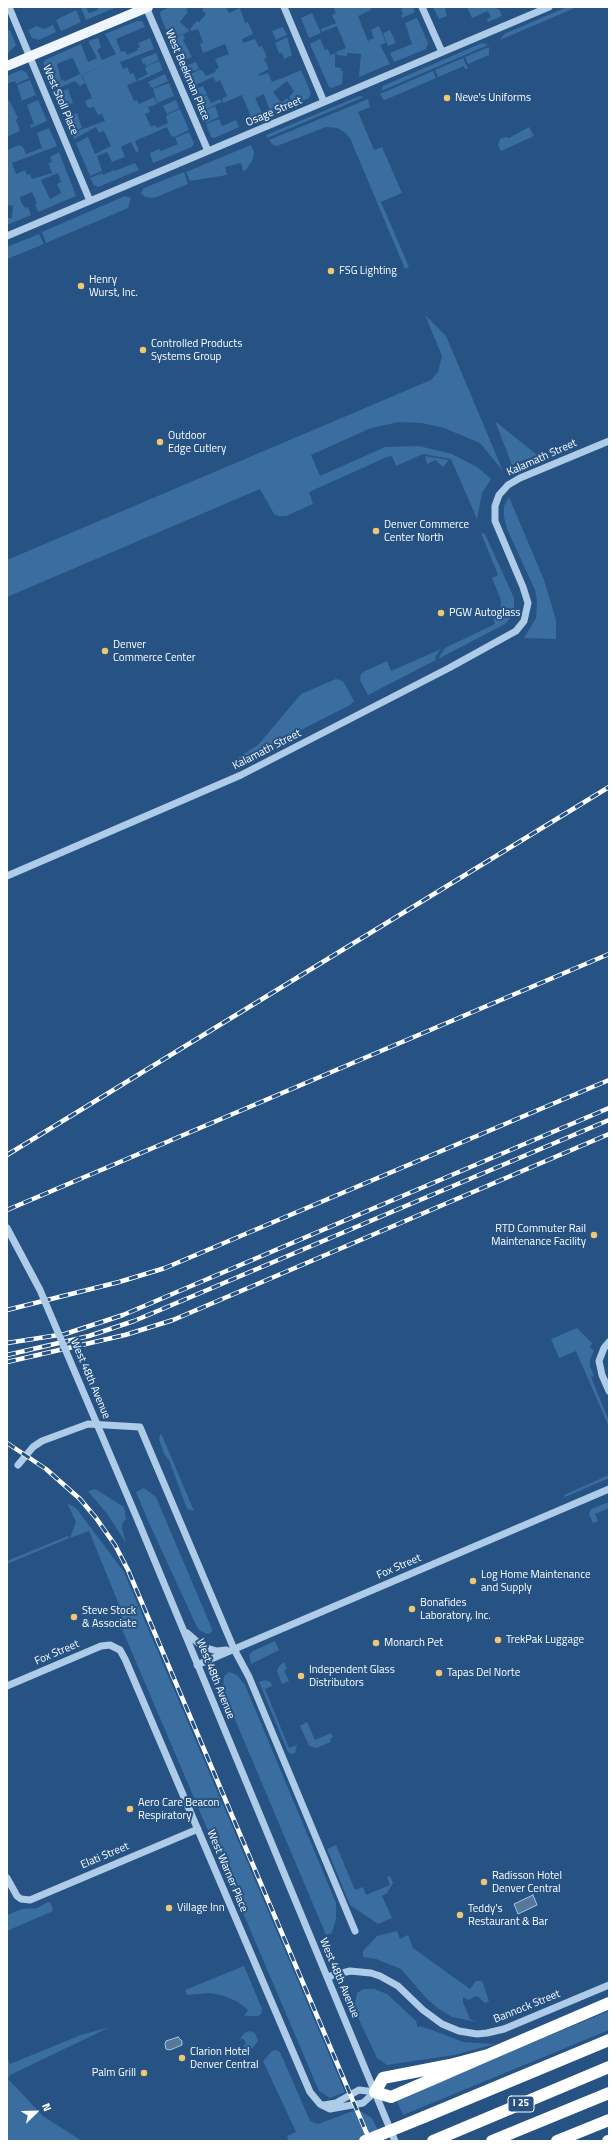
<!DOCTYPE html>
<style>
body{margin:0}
#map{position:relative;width:616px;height:2148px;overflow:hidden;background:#265383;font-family:"Titillium Web",sans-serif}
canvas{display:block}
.frame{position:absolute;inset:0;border:8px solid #fff;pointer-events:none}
.north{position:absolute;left:16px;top:2092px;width:40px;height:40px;-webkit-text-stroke:3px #265383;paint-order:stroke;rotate:67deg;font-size:11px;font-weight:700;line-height:16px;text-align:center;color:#fff}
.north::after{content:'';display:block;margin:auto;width:14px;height:18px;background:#fff;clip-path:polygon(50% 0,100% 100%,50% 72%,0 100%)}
</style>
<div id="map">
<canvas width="616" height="2148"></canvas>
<div class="frame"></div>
<div class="north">N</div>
</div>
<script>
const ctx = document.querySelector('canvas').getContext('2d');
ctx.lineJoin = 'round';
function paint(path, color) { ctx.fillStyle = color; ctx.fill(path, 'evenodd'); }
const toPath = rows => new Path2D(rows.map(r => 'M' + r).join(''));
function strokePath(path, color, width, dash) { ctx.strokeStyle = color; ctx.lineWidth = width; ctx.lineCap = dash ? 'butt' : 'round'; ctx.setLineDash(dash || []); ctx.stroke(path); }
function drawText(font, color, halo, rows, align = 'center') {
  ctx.font = font + ' "Titillium Web",sans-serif'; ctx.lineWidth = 4; ctx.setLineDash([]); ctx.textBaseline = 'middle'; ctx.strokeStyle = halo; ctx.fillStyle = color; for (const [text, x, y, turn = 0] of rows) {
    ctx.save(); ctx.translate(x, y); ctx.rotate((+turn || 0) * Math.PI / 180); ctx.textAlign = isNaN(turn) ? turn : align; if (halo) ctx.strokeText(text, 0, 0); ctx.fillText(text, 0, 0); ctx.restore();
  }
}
const green = toPath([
 [86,7,89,13,98,10,97,7,117,7,86,20,81,8],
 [170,7,189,7,186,10,188,12,180,22,190,31,170,39,160,15,161,11],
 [204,7,226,7,229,13,240,8,245,23,248,22,253,34,242,39,243,43,255,39,259,47,262,46,267,57,264,59,269,69,259,74,259,76,268,73,272,82,282,78,283,79,283,78,301,70,311,93,309,98,294,105,289,97,294,91,287,81,273,92,279,100,282,102,287,98,293,105,271,114,264,94,255,98,264,117,253,122,242,95,223,103,222,99,227,96,220,80,216,82,213,77,191,87,186,76,199,70,202,70,206,76,216,72,215,70,219,68,215,59,229,54,225,44,203,53,200,44,203,42,198,29,191,31,190,29,197,21,199,22,206,14,202,10],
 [333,7,370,7,371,10,358,16,368,41,374,38,371,30,379,26,386,43,380,45,390,64,359,77,361,54,347,53,347,56,337,55,336,52,346,48,337,26,322,32,321,29,336,23,332,15,336,13],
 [405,7,413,7,415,12,402,18,401,15,403,14,401,9],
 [433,7,449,7,445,9,447,16,439,19],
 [464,7,496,7,497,9,499,9,502,16,488,22,487,19,491,17,488,11,472,18,467,7],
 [567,7,577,7,500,40,504,34],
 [76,10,81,22,61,31,56,20],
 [312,13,321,33,309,38,301,18],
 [417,18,428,43,426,49,394,62,390,53,412,44,405,23],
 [137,21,142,21,145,27,116,39,121,52,125,51,127,55,138,50,137,48,140,47,138,43,150,38,154,49,120,62,123,69,127,67,130,74,133,73,137,81,127,85,134,101,137,100,139,104,154,97,157,104,148,107,150,112,145,114,151,127,155,125,157,128,168,123,166,117,167,115,180,109,189,130,174,137,171,136,167,127,135,141,139,151,136,152,131,142,121,147,125,157,112,162,107,152,97,156,102,171,90,176,76,143,88,137,95,154,111,146,104,131,99,133,96,127,74,139,72,133,105,121,102,114,98,115,94,107,88,108,85,101,92,98,82,75,119,59,81,75,85,83,80,86,75,81,54,90,51,85,62,80,65,81,80,74,73,58,69,59,57,64,61,80,51,84,43,63,45,60,81,44,88,62,97,58,88,41,98,38,101,47,97,50,102,60,116,54,105,34],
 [53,25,56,32,39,40,32,38,28,30,37,26,44,29],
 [283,27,287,35,276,40,272,31],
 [10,30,16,45,7,54,7,31],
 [390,30,396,43,388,46,383,33],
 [183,34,185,39,183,40,192,57,180,62,171,40],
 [287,37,292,55,284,59,282,53,279,53,275,43],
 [320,39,325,50,328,49,330,55,335,53,335,67,341,68,341,71,343,71,342,84,332,88,329,87,310,44],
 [482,43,488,45,381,91,383,86],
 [489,47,489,55,468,64,465,57],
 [156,53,159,60,146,66,145,63,143,64,141,59],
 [463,58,468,69,465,69,464,66,438,77,435,70],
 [159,61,163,70,139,81,138,79,148,74,145,69,147,66],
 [196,62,199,69,185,74,182,67],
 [21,70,26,72,29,78,16,84,15,81,7,84,7,76],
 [433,71,436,78,385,100,383,99,380,94],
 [165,74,168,81,153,88,150,86,148,82],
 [30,80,36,95,12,105,22,100,17,85],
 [169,83,174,96,157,103,153,89],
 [203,86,207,94,196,99,192,90],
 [68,89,73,103,61,108,55,94],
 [207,95,211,103,220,99,222,102,201,111,196,100],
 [360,96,364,97,267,138,266,135],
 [368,99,370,107,358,112,374,150,382,147,402,193,381,202,409,267,405,269,350,138,344,132,337,128,326,127,277,146,273,145,269,140],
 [9,100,18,118,16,120,20,131,7,137,7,101],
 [38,100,47,121,31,128,30,125,34,124,27,105],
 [176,100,179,108,167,114,163,106],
 [215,106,219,117,206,123,201,112],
 [77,113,82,128,71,132,65,118],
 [219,119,222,126,236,120,239,127,214,138,211,137,206,124],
 [529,127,534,136,501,151,498,145,500,139,506,137,509,138],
 [49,128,57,146,12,163,16,174,25,170,27,175,33,173,30,175,32,179,52,173,53,175,41,180,50,199,61,193,57,184,61,182,58,173,53,175,48,163,52,162,50,157,59,152,76,196,38,212,35,204,37,203,32,192,20,197,21,202,25,208,28,207,31,215,7,225,7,218,12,218,13,206,7,205,7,150,19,145,23,147,26,154,42,148,37,133],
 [189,132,194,143,192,147,153,163,150,153,159,149,161,151,178,144,175,138],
 [251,145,254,152,253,159,246,170,243,171,241,163,225,167,227,175,190,181,186,172],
 [135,163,139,170,98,187,94,185,90,178,102,173,103,175,114,170,115,171],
 [184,172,188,184,154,198,145,197,141,193,144,188],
 [125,196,131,198,128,208,46,243,42,232],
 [39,234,44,244,7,259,7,247],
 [425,315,446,336,503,471,480,443,444,428,422,423,399,422,371,428,311,455,320,476,385,447,419,446,452,454,477,467,491,479,482,493,477,519,451,459,423,454,396,466,392,456,387,457,309,492,313,504,286,516,279,516,274,514,260,489,7,597,7,560,431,380,438,372,442,356],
 [495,421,537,455,512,465],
 [425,456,449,460,443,467,435,460,427,464],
 [509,497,544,580,556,620,556,639,524,638,536,618,537,601,535,590,507,529,504,517,504,506],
 [481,533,485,534,514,598,514,614,505,624,438,659,445,648,495,624,493,618,500,613,501,600,492,578,498,575],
 [441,649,435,657,436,660,368,695,360,680,361,674,363,672,387,661,391,671],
 [336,679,343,681,354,701,350,705,238,762,239,757,258,745,301,694],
 [577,1328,592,1343,590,1348,594,1350,590,1360,590,1366,594,1376,591,1377,609,1421,609,1427,576,1351,559,1358,551,1339],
 [161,1433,194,1511,187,1509,169,1460,164,1454,159,1439],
 [609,1475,609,1478,565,1497,564,1495],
 [144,1488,156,1497,212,1629,212,1632,208,1634,200,1631,196,1625,150,1525,136,1492],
 [95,1489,124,1507,126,1519,122,1524,122,1529,126,1543,108,1515,88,1491],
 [609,1502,609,1508,595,1514,598,1521,593,1523,589,1514,591,1509],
 [67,1503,76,1508,124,1572,345,2092,330,2098,319,2091,122,1629,122,1612,89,1531,70,1538,76,1522],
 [68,1536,69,1538,7,1564,7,1561],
 [275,1641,279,1650,251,1664,249,1655,253,1651],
 [284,1662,287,1669,284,1670,289,1681,282,1684,277,1671,279,1666],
 [229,1672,237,1675,245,1685,336,1903,336,1919,332,1933,326,1935,223,1691,224,1676],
 [265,1680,271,1682,272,1686,265,1689,289,1748,297,1745,295,1753,292,1754,288,1752,259,1682],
 [307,1722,315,1740,331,1733,333,1737,330,1739,331,1742,316,1748,309,1746,300,1726],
 [336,1845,355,1890,363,1887,366,1895,390,1885,387,1877,390,1876,393,1883,387,1893,382,1896,392,1918,378,1924,350,1905,327,1849],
 [48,1902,51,1903,53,1911,7,1931,7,1915,22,1909,37,1908],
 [397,1931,400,1939,408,1935,413,1948,470,1989,476,1981,482,1981,489,2001,485,2003,477,1996,468,2000,463,1997,463,2002,470,2019,477,2022,452,2017,439,2009,427,1999,401,1969,376,1959,363,1957,363,1951,377,1936],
 [244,1966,262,2009,261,2014,258,2016,244,2016,248,2010,238,2002,224,1996,210,1993,187,1995,185,1990],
 [363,1989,374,1989,387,1994,416,2021,418,2028,419,2026,429,2029,463,2042,495,2044,454,2055,387,2065,377,2058,354,2009,357,1993],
 [609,2011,609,2030,403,2115,396,2099],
 [110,2027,10,2075,8,2079,43,2116,82,2141,144,2141,7,2141,7,2056,10,2064,81,2035],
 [250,2031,255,2033,258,2041,253,2048,247,2049,243,2047,246,2044,244,2039,240,2039,244,2033],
 [276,2050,280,2052,310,2121,318,2124,353,2111,360,2111,372,2118,383,2141,289,2141,287,2136,296,2132,263,2061,272,2051]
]);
const water = toPath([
 [533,1895,537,1905,518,1914,514,1904,533,1895],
 [178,2037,182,2041,182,2045,170,2050,166,2049,165,2044,166,2041,178,2037]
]);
const minor = toPath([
 [9,7,90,201],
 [146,7,208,151],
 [284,7,324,102],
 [422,7,442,52],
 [7,236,549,7],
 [7,876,241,775,449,668,516,631,524,621,528,603,523,587,495,521,495,506,499,495,508,485,520,478,609,441],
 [609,1342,604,1348,599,1361,602,1375,609,1391],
 [18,1465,33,1447,42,1441,88,1424,140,1427,234,1649,249,1677,355,1931],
 [139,1523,395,2141],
 [187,1633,203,1647,217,1651,226,1650],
 [197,1665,609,1489],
 [7,1686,101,1646,110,1645,120,1650,125,1659,310,2092,320,2104,330,2109,363,2103,375,2092],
 [7,1878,17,1896,21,1899,30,1900,198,1829],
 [327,1977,350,1971,371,1973,380,1976,398,1986,423,2010,442,2024,459,2031,477,2034,487,2033,504,2029,609,1985],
 [324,2105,336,2103,359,2090,375,2092]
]);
const major = toPath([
 [7,66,148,7]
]);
const highway = toPath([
 [488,2055,450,2065,383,2078,375,2092,391,2097,433,2079,488,2055,609,2003],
 [424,2117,609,2040],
 [433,2141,609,2067],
 [492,2141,609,2093],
 [557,2141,609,2120],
 [608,2141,609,2141]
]);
const rail = toPath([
 [7,1155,609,787],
 [7,1210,609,954],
 [7,1310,119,1282,165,1268,609,1080],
 [7,1343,65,1334,123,1315,609,1108],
 [7,1355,89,1336,134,1321,609,1120],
 [7,1362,125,1335,173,1320,609,1134],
 [7,1443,46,1469,80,1499,96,1518,115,1545,128,1570,370,2141]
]);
const minorBridge = toPath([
 [7,1228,40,1290,139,1523]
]);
const highwayBridge = toPath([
 [365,2141,424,2117]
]);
const markers = [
 [447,98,4,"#f0c673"],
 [331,271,4,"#f0c673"],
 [81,286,4,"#f0c673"],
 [143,350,4,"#f0c673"],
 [160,442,4,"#f0c673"],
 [376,531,4,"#f0c673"],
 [441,613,4,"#f0c673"],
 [105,651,4,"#f0c673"],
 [594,1235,4,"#f0c673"],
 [473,1581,4,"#f0c673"],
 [412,1609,4,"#f0c673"],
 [74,1617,4,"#f0c673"],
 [498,1640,4,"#f0c673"],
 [376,1643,4,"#f0c673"],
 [439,1673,4,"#f0c673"],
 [301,1676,4,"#f0c673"],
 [130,1809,4,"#f0c673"],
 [484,1882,4,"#f0c673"],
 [169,1908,4,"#f0c673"],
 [460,1915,4,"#f0c673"],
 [182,2058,4,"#f0c673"],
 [144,2073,4,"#f0c673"]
];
const shields = [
 [521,2104,26]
];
const shieldNames = [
 ["I 25",521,2104]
];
const streetNames = [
 ["West Beekman Place",187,75,67],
 ["West Stoll Place",60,100,67],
 ["Osage Street",274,112,-23],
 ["Kalamath Street",542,458,-24],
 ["Kalamath Street",267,750,-27],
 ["West 48th Avenue",90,1379,67],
 ["Fox Street",399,1567,-23],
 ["Fox Street",57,1653,-23],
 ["West 48th Avenue",215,1679,68],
 ["Elati Street",105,1856,-23],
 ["West Warner Place",227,1871,67],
 ["West 48th Avenue",339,1978,67],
 ["Bannock Street",527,2007,-22]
];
const poiNames = [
 ["Neve's Uniforms",455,98],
 ["FSG Lighting",339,271],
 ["Henry",89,280],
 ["Wurst, Inc.",89,293],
 ["Controlled Products",151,344],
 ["Systems Group",151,357],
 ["Outdoor",168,436],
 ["Edge Cutlery",168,449],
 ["Denver Commerce",384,525],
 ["Center North",384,538],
 ["PGW Autoglass",449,613],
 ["Denver",113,645],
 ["Commerce Center",113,658],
 ["RTD Commuter Rail",586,1229,"right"],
 ["Maintenance Facility",586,1242,"right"],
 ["Log Home Maintenance",481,1575],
 ["and Supply",481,1588],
 ["Bonafides",420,1603],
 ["Laboratory, Inc.",420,1616],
 ["Steve Stock",82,1611],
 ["& Associate",82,1624],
 ["TrekPak Luggage",506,1640],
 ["Monarch Pet",384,1643],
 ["Independent Glass",309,1670],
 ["Distributors",309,1683],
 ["Tapas Del Norte",447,1673],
 ["Aero Care Beacon",138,1803],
 ["Respiratory",138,1816],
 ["Radisson Hotel",492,1876],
 ["Denver Central",492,1889],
 ["Village Inn",177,1908],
 ["Teddy's",468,1909],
 ["Restaurant & Bar",468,1922],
 ["Clarion Hotel",190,2052],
 ["Denver Central",190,2065],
 ["Palm Grill",136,2073,"right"]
];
paint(green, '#3a6da0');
paint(water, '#58789a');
strokePath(water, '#a2c6e8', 1);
strokePath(minor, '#aecbe7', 7);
strokePath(major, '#f0f6fd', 10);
strokePath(highway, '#fff', 12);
strokePath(rail, '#fff', 4.5);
strokePath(rail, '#265383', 3, [9]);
strokePath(minorBridge, '#aecbe7', 7);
strokePath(highwayBridge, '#fff', 12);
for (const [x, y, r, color] of markers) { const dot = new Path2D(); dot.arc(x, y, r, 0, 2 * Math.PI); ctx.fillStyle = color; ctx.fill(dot); strokePath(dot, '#265383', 1.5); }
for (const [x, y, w] of shields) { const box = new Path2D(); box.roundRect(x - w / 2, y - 8, w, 16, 3); ctx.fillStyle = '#265383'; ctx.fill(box); strokePath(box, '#fff', 1); }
drawText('bold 10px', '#fff', null, shieldNames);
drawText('11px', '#fff', '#265383', streetNames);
drawText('11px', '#fff', '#265383', poiNames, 'left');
</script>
